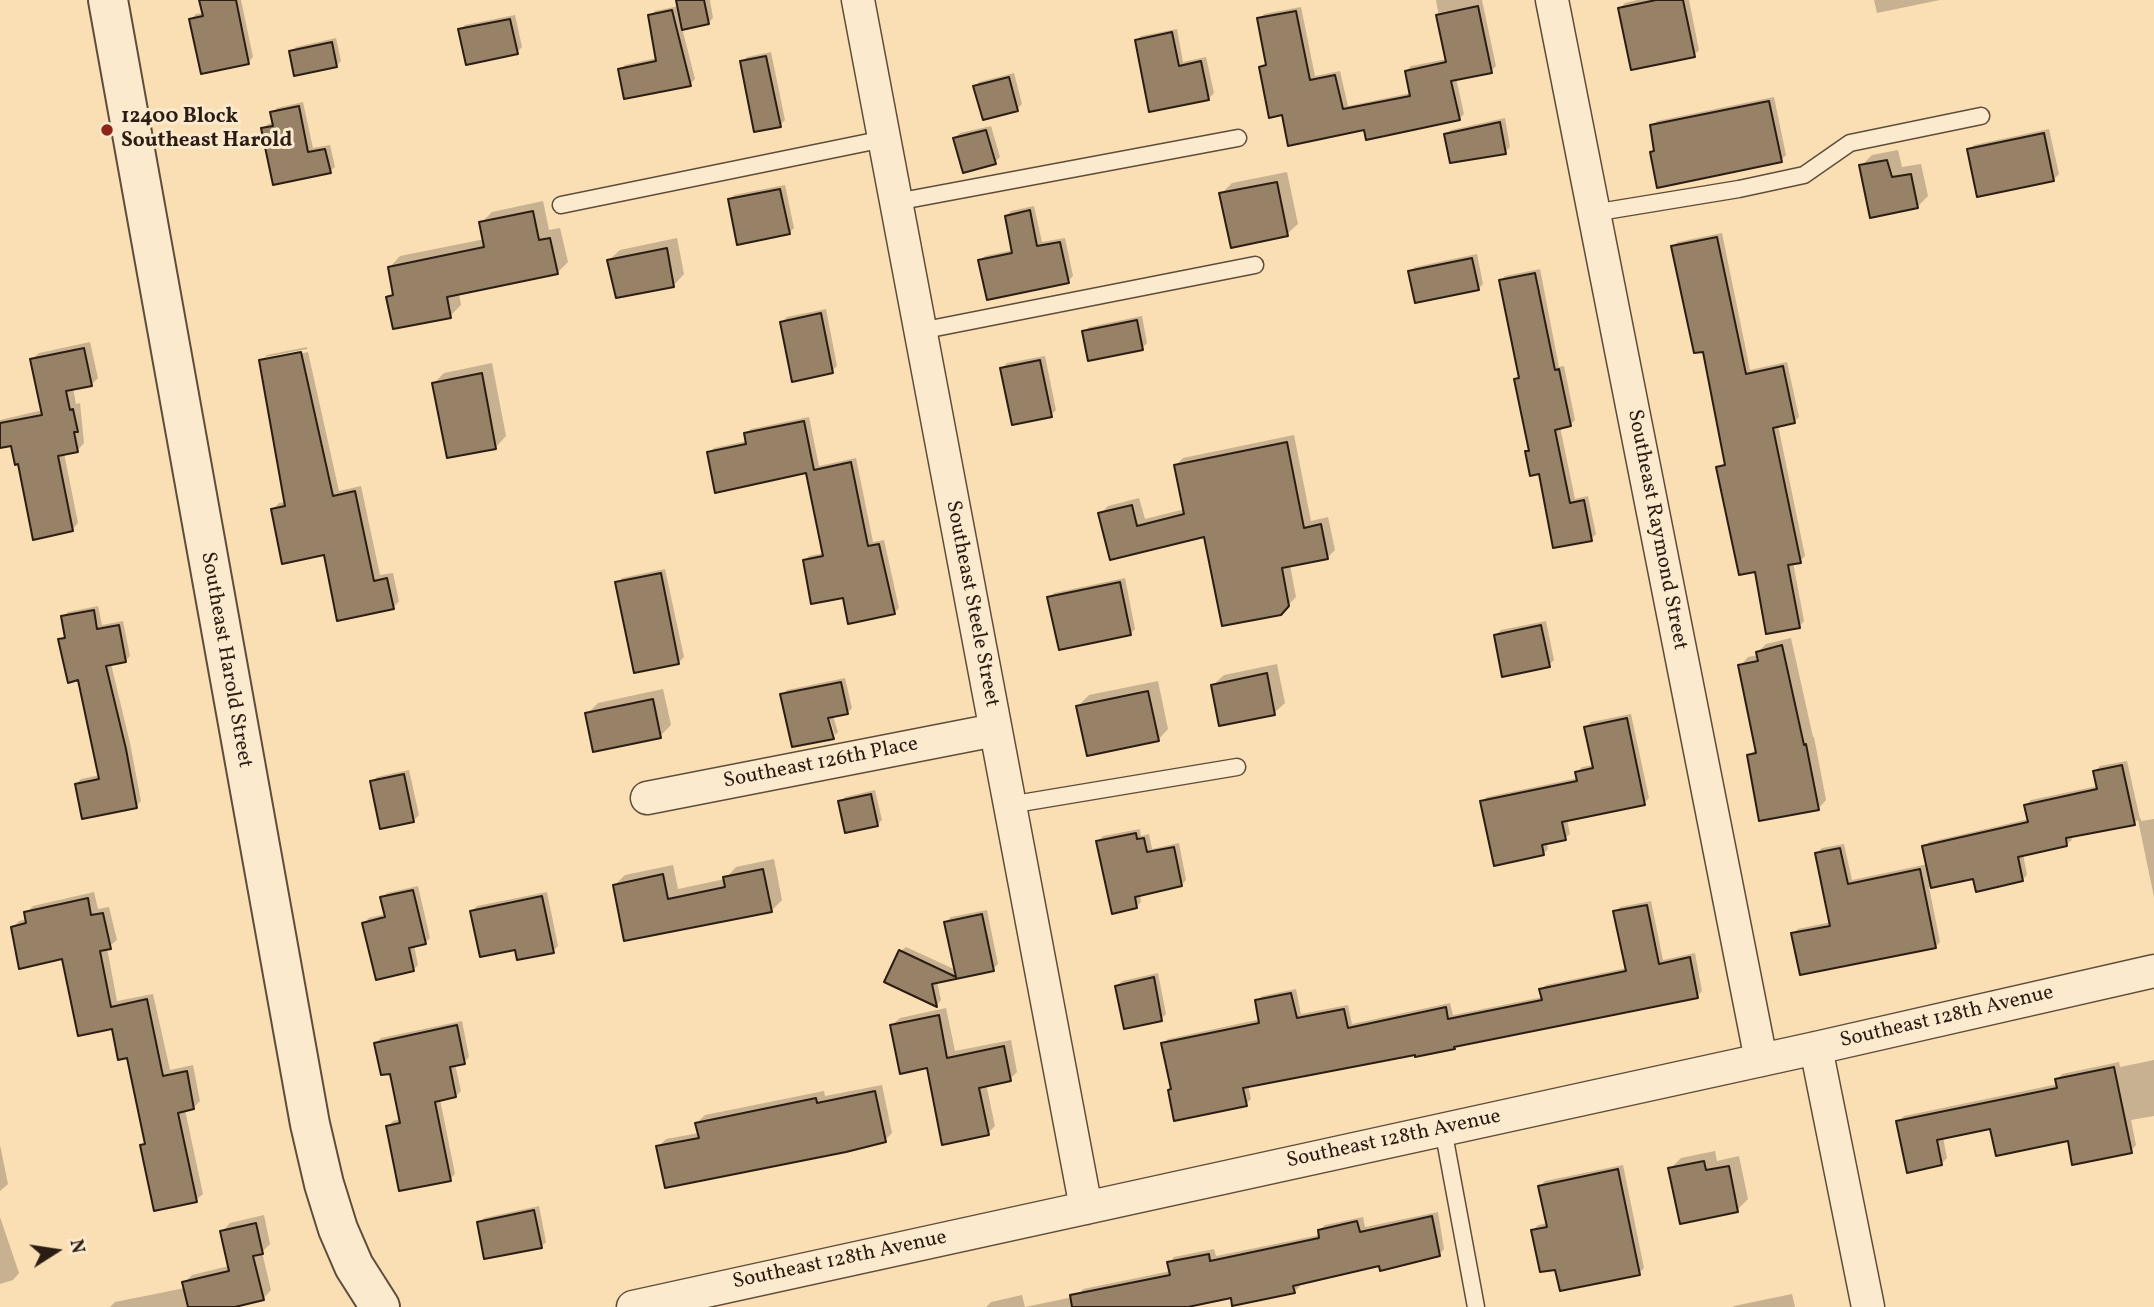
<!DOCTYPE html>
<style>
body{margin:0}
#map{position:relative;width:2154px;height:1307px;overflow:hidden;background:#fadeb4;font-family:Vollkorn,serif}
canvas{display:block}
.north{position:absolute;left:21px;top:1216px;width:70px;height:70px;-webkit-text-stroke:5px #fceace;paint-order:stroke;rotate:78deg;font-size:19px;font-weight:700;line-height:28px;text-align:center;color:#2b1d13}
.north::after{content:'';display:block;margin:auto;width:24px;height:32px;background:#2b1d13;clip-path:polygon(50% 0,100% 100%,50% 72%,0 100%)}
</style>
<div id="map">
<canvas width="2154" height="1307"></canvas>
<div class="north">N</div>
</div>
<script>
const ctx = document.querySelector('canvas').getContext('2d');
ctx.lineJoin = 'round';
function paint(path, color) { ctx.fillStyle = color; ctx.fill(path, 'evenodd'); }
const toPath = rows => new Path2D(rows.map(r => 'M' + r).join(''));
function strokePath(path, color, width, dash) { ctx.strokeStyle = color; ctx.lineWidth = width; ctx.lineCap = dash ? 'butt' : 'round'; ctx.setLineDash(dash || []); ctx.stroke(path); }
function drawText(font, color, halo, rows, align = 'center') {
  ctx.font = font + ' Vollkorn,serif'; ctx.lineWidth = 6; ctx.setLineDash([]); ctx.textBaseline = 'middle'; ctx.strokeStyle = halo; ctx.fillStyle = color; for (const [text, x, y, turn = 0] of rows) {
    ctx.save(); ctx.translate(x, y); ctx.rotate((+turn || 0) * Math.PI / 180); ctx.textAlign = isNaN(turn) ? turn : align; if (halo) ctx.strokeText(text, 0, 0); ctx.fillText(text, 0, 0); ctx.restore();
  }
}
const shadow = toPath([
 [201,0,241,0,253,57,248,62,191,19,196,14,204,13],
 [678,0,710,0,713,18,708,23,682,28,695,79,690,84,620,70,625,65,657,58,650,16,655,11,679,6],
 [1436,0,1482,0,1496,66,1491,71,1456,78,1464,114,1459,119,1366,128,1284,113,1261,68,1266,63,1259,19,1264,14,1301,7,1315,76,1340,71,1348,106,1411,93,1406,71,1411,66,1447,59],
 [1637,0,1689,0,1699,50,1694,55,1620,8,1625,3],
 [1874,0,1940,0,1877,13],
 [515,15,522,47,517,52,460,30,465,25],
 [1177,29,1183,62,1206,57,1214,93,1209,98,1136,41,1141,36],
 [336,38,341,61,336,66,291,52,296,47],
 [771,52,785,120,780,125,742,62,747,57],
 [1014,73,1022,104,1017,109,975,87,979,82],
 [1774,97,1786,155,1781,160,1652,152,1656,148,1652,126,1657,121],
 [303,102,313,148,330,145,335,167,330,171,263,129,268,124,274,123,272,113,277,108],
 [1505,118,1510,147,1505,152,1446,134,1451,130],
 [991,126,1000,157,995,162,955,138,960,133],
 [2049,129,2059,174,2054,179,1978,195,1969,150,1974,145],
 [1898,150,1902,167,1921,164,1928,196,1917,207,1861,166,1872,155],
 [1287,172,1298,224,1287,234,1221,194,1232,183],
 [785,185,794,228,789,233,729,200,734,195],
 [543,201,549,230,560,228,568,262,557,273,459,293,461,305,450,316,388,297,394,291,390,267,400,256,485,239,481,223,492,212],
 [1034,206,1042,242,1065,238,1073,276,1068,281,980,260,985,256,1013,250,1006,216,1011,211],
 [1722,233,1750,370,1787,362,1799,417,1794,422,1778,425,1805,556,1800,561,1793,562,1804,621,1799,626,1756,570,1718,467,1727,462,1704,350,1673,246,1678,242],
 [677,238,684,274,674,285,609,260,620,250],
 [1477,254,1483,284,1478,289,1410,272,1415,267],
 [1540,269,1559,367,1564,366,1575,420,1570,425,1560,427,1575,499,1588,496,1596,534,1591,539,1527,452,1530,449,1516,380,1521,375,1501,281,1505,276],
 [826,309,837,366,832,371,782,322,787,317],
 [1142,316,1147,343,1142,348,1084,332,1089,327],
 [90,342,98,378,91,385,73,388,76,404,80,403,84,443,78,450,64,453,78,523,72,530,19,462,12,444,0,446,0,420,43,410,32,359,39,353],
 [307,347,307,349,265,357,265,361,308,352,339,491,361,486,380,575,393,573,399,601,393,608,273,509,279,503,286,502,261,361,267,355],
 [1045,356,1056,410,1051,415,1002,368,1007,363],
 [492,363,506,436,496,447,434,383,444,373],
 [809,417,819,466,856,458,873,542,884,540,899,608,894,613,844,596,804,561,809,556,824,553,807,471,709,453,714,448,747,441,746,433,751,429],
 [1294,435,1311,521,1328,517,1335,550,1327,558,1290,565,1296,597,1280,613,1205,535,1111,558,1100,514,1108,506,1139,498,1145,519,1185,509,1176,465,1183,458],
 [665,569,684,657,679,662,617,583,622,578],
 [1125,578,1135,629,1130,634,1049,598,1054,593],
 [98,606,102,625,123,621,130,656,125,661,111,664,130,743,141,801,136,806,76,784,81,779,100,775,79,678,60,640,66,634,63,617,68,612],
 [1546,621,1554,660,1549,665,1496,635,1501,630],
 [1791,638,1813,737,1814,737,1826,800,1818,809,1749,756,1757,748,1740,666,1748,657,1759,655,1758,652,1766,644],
 [1277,664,1285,703,1274,713,1213,685,1224,675],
 [845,678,852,708,847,713,833,716,838,732,835,735,827,710,824,711,832,736,835,736,793,745,782,695,787,690],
 [1158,681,1168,729,1158,740,1078,706,1089,695],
 [663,689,671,725,660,736,587,714,598,703],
 [1631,714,1649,798,1644,803,1567,819,1570,834,1565,838,1547,842,1548,849,1543,854,1482,802,1487,797,1578,778,1577,772,1582,767,1594,765,1586,727,1591,722],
 [2127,761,2140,819,2141,818,2141,821,2154,819,2154,897,2138,820,2134,823,2071,836,2072,840,2067,844,2023,854,2027,875,2022,880,1974,877,1929,887,1940,942,1935,947,1793,934,1798,929,1831,922,1817,853,1822,848,1844,844,1852,880,1928,864,1924,847,1929,842,2029,819,2026,805,2031,800,2098,786,2095,771,2100,766],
 [409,770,419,815,414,820,381,827,372,782,377,777],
 [875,790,882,820,877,825,840,802,845,797],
 [1140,829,1141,836,1149,834,1152,849,1179,843,1186,880,1181,885,1140,894,1141,902,1136,907,1098,841,1103,836],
 [774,859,782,900,771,911,625,939,614,886,625,875,673,865,678,889,725,879,736,867],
 [418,886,430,938,425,943,414,945,418,965,413,970,364,923,369,918,386,914,382,898,387,893],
 [94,892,98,909,109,907,117,940,107,948,117,1001,153,994,170,1070,193,1065,200,1101,193,1108,185,1110,203,1194,196,1200,142,1146,146,1141,128,1056,113,1027,63,957,12,928,19,921,27,919,26,913,33,906],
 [547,892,558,946,553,951,516,948,472,911,477,906],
 [1651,901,1663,960,1695,953,1702,991,1697,996,1457,1045,1454,1048,1416,1053,1248,1085,1251,1099,1246,1104,1169,1090,1172,1088,1163,1044,1168,1039,1261,1019,1257,1001,1262,996,1296,989,1301,1014,1348,1005,1352,1024,1450,1003,1453,1015,1543,997,1541,990,1546,985,1627,968,1615,912,1620,907],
 [987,910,998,964,993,969,937,981,941,1000,937,1005,887,981,901,951,906,947,956,970,946,922,951,917],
 [1158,973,1166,1014,1161,1019,1117,986,1122,981],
 [946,1008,955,1051,1011,1040,1017,1072,1010,1079,986,1084,995,1126,988,1133,892,1025,900,1018],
 [462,1021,469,1057,464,1062,455,1064,461,1091,456,1096,440,1099,455,1174,450,1179,388,1126,393,1121,401,1119,391,1072,376,1043,381,1038],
 [2154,1060,2154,1116,2131,1120,2136,1145,2131,1151,1992,1127,1943,1137,1947,1158,1941,1164,1898,1122,1904,1116,2058,1084,2057,1080,2062,1074,2119,1062,2120,1067],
 [882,1085,892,1133,885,1140,658,1147,666,1139,699,1133,697,1123,705,1115,824,1091,825,1096],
 [0,1145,8,1184,0,1191],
 [1715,1151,1717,1161,1739,1156,1748,1199,1737,1210,1670,1169,1681,1158],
 [1623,1165,1644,1268,1639,1273,1557,1268,1533,1230,1538,1225,1548,1223,1540,1186,1545,1181],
 [539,1206,546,1242,542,1246,479,1223,484,1218],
 [1438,1212,1444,1249,1439,1254,1380,1264,1299,1283,1300,1286,1294,1292,1232,1296,1179,1307,986,1307,991,1302,1022,1295,1025,1307,1078,1296,1083,1289,1171,1271,1169,1263,1174,1257,1214,1249,1216,1256,1320,1235,1319,1231,1325,1225,1363,1217,1365,1227],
 [264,1215,270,1244,262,1252,271,1290,263,1299,228,1307,110,1307,115,1302,185,1288,184,1283,192,1275,229,1266,222,1232,230,1223],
 [0,1217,19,1273,13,1280,0,1284],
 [1792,1294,1795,1307,1733,1307,1734,1306]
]);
const building = toPath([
 [199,0,236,0,249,64,201,74,189,19,203,16,199,0],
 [676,0,704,0,709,24,682,30,676,0],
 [1656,0,1683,0,1695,57,1631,70,1618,8,1656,0],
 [1478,6,1492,73,1451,81,1460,120,1366,140,1364,130,1288,146,1282,115,1269,118,1259,67,1266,65,1257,18,1296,11,1310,80,1335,75,1343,109,1410,96,1405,71,1446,62,1436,15,1478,6],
 [672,10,691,86,624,99,618,69,656,61,648,15,672,10],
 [510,19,518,54,466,65,458,29,510,19],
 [1172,32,1179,66,1201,61,1209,100,1149,112,1135,40,1172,32],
 [332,42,337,67,294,76,289,51,332,42],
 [766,56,781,127,754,132,740,61,766,56],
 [1009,77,1018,111,983,120,973,86,1009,77],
 [1769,101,1782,162,1657,188,1650,152,1654,151,1650,125,1769,101],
 [299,106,308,152,325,149,331,173,273,185,261,128,273,126,270,112,299,106],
 [1500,122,1506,154,1450,163,1444,134,1500,122],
 [986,130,996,164,963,173,953,138,986,130],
 [2044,133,2054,181,1977,197,1967,149,2044,133],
 [1887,160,1892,177,1911,174,1918,208,1870,218,1859,165,1887,160],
 [1277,182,1288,236,1231,248,1219,193,1277,182],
 [780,189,790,234,737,245,728,199,780,189],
 [1030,210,1037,246,1060,242,1069,283,987,300,978,260,1012,253,1005,216,1030,210],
 [533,211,539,240,550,238,558,274,447,297,451,318,393,329,386,297,393,295,388,267,484,247,479,222,533,211],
 [1717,237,1746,374,1783,366,1795,423,1773,428,1801,563,1788,565,1800,628,1766,634,1755,572,1739,575,1716,467,1725,465,1703,352,1694,353,1671,246,1717,237],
 [667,248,674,287,616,298,607,260,667,248],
 [1472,258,1479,290,1415,303,1408,271,1472,258],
 [1535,273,1555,370,1559,369,1571,426,1555,430,1570,503,1584,500,1592,541,1553,548,1539,474,1530,476,1525,451,1529,451,1514,379,1519,378,1499,280,1535,273],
 [821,313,833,373,792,382,780,322,821,313],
 [1137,320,1143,350,1088,361,1082,331,1137,320],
 [84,348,92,386,66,391,70,410,73,409,78,432,74,432,78,452,58,456,73,531,33,540,18,464,15,465,11,446,0,448,0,423,42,415,30,359,84,348],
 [301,352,333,496,355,491,374,581,387,578,394,609,337,621,324,555,282,564,271,509,285,506,259,360,301,352],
 [1040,360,1052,417,1012,425,1000,368,1040,360],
 [482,373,496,449,447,458,432,383,482,373],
 [804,421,814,470,851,462,868,546,879,544,895,614,848,624,843,598,811,604,803,560,823,556,806,473,715,493,707,452,746,444,744,433,804,421],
 [1287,442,1304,528,1321,524,1328,559,1282,568,1289,606,1281,615,1222,626,1204,537,1110,560,1098,513,1132,505,1137,526,1184,514,1174,465,1287,442],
 [661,573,679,664,634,673,615,582,661,573],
 [1120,582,1131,635,1059,650,1047,597,1120,582],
 [94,610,97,629,119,625,126,662,106,666,126,749,137,808,82,819,75,784,99,779,78,680,68,683,58,639,65,638,61,616,94,610],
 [1541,625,1550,667,1502,677,1494,635,1541,625],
 [1782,645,1804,745,1806,744,1819,810,1759,821,1747,755,1756,753,1738,665,1758,661,1756,652,1782,645],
 [1267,673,1275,715,1219,726,1211,685,1267,673],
 [841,682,848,714,828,718,834,739,792,747,780,694,841,682],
 [1148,691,1159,741,1087,756,1076,706,1148,691],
 [653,699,661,738,593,752,585,713,653,699],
 [1627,718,1645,805,1562,822,1566,840,1542,845,1544,855,1494,866,1480,801,1577,781,1575,772,1593,768,1584,727,1627,718],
 [2122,765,2135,825,2066,838,2067,846,2018,857,2023,881,1976,892,1973,879,1931,888,1922,846,2028,822,2024,805,2097,789,2093,771,2122,765],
 [404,774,414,822,380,829,370,781,404,774],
 [871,794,878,826,845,833,838,801,871,794],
 [1136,833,1137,839,1144,838,1147,852,1174,847,1182,886,1135,897,1137,908,1112,914,1096,841,1136,833],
 [1840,848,1848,884,1920,869,1936,948,1800,975,1791,933,1830,926,1815,853,1840,848],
 [763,869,772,912,624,941,613,885,663,874,668,899,725,887,723,877,763,869],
 [413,890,426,944,409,948,414,971,376,980,362,923,385,917,380,897,413,890],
 [542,896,554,953,517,960,515,950,480,957,470,911,542,896],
 [88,898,91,915,103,913,111,949,100,951,111,1007,147,999,163,1076,187,1071,194,1109,178,1113,197,1202,154,1211,140,1145,145,1144,127,1058,118,1060,112,1029,78,1036,62,959,19,969,11,927,26,923,24,912,88,898],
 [1647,905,1659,964,1690,957,1698,998,1454,1047,1455,1049,1415,1057,1415,1055,1243,1088,1247,1106,1174,1121,1168,1090,1171,1089,1161,1043,1259,1023,1255,1000,1291,993,1297,1018,1344,1009,1348,1028,1446,1007,1448,1019,1542,1000,1539,989,1626,971,1613,911,1647,905],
 [982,914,994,971,932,984,937,1007,884,982,899,950,956,977,944,922,982,914],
 [1154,977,1162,1021,1124,1029,1115,986,1154,977],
 [939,1015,947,1058,1004,1046,1011,1081,979,1088,989,1135,942,1145,927,1068,900,1074,890,1025,939,1015],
 [457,1025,465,1064,450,1067,456,1097,435,1102,451,1181,399,1191,386,1126,400,1123,390,1074,381,1075,374,1043,457,1025],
 [2114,1067,2132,1153,2072,1165,2068,1141,1996,1156,1990,1129,1937,1140,1942,1165,1907,1173,1896,1121,2057,1088,2055,1079,2114,1067],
 [875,1091,886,1142,846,1152,665,1188,656,1146,699,1138,695,1123,816,1098,817,1103,875,1091],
 [1704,1161,1706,1170,1729,1166,1738,1212,1680,1224,1668,1168,1704,1161],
 [1618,1169,1640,1275,1560,1291,1555,1270,1540,1272,1531,1230,1547,1227,1538,1186,1618,1169],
 [534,1210,542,1248,484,1259,477,1222,534,1210],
 [1432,1216,1440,1256,1380,1271,1379,1266,1293,1286,1295,1293,1232,1306,1231,1298,1188,1307,1072,1307,1070,1295,1170,1275,1167,1262,1209,1254,1210,1261,1319,1238,1318,1230,1357,1221,1360,1232,1432,1216],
 [256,1223,263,1254,253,1256,264,1300,235,1307,188,1307,182,1282,229,1271,220,1231,256,1223]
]);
const service = toPath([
 [896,202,1238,138],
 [561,205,884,139],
 [1593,213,1739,189,1804,175,1850,143,1981,116],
 [920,331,1255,265],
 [1009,805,1237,767],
 [1443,1129,1476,1307]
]);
const minor = toPath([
 [858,0,1086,1208],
 [1552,0,1761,1060],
 [647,798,995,730],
 [1816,1048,1868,1307],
 [633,1307,1816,1048,2154,971]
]);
const tertiary = toPath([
 [108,0,310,1124,324,1184,338,1229,354,1266,380,1307]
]);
const markers = [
 [107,130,7,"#8f2418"]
];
const poiNames = [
 ["12400 Block",121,118],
 ["Southeast Harold",121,142]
];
const streetNames = [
 ["Southeast Raymond Street",1656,530,79],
 ["Southeast Steele Street",971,604,79],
 ["Southeast Harold Street",225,660,80],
 ["Southeast 126th Place",821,764,-11],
 ["Southeast 128th Avenue",1947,1018,-13],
 ["Southeast 128th Avenue",1394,1140,-12],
 ["Southeast 128th Avenue",840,1261,-12]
];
paint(shadow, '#0003');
paint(building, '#978167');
strokePath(building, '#2b1d13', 2);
strokePath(service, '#5f4d3b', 19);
strokePath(minor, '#5f4d3b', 35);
strokePath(tertiary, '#5f4d3b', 42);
strokePath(service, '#fceace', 16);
strokePath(minor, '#fceace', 32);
strokePath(tertiary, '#fceace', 38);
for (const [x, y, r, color] of markers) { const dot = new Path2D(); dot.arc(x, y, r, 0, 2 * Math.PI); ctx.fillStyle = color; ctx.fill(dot); strokePath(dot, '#fceace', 2.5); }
drawText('bold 21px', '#2b1d13', '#fceace', poiNames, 'left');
drawText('21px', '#2b1d13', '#fceace', streetNames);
</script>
